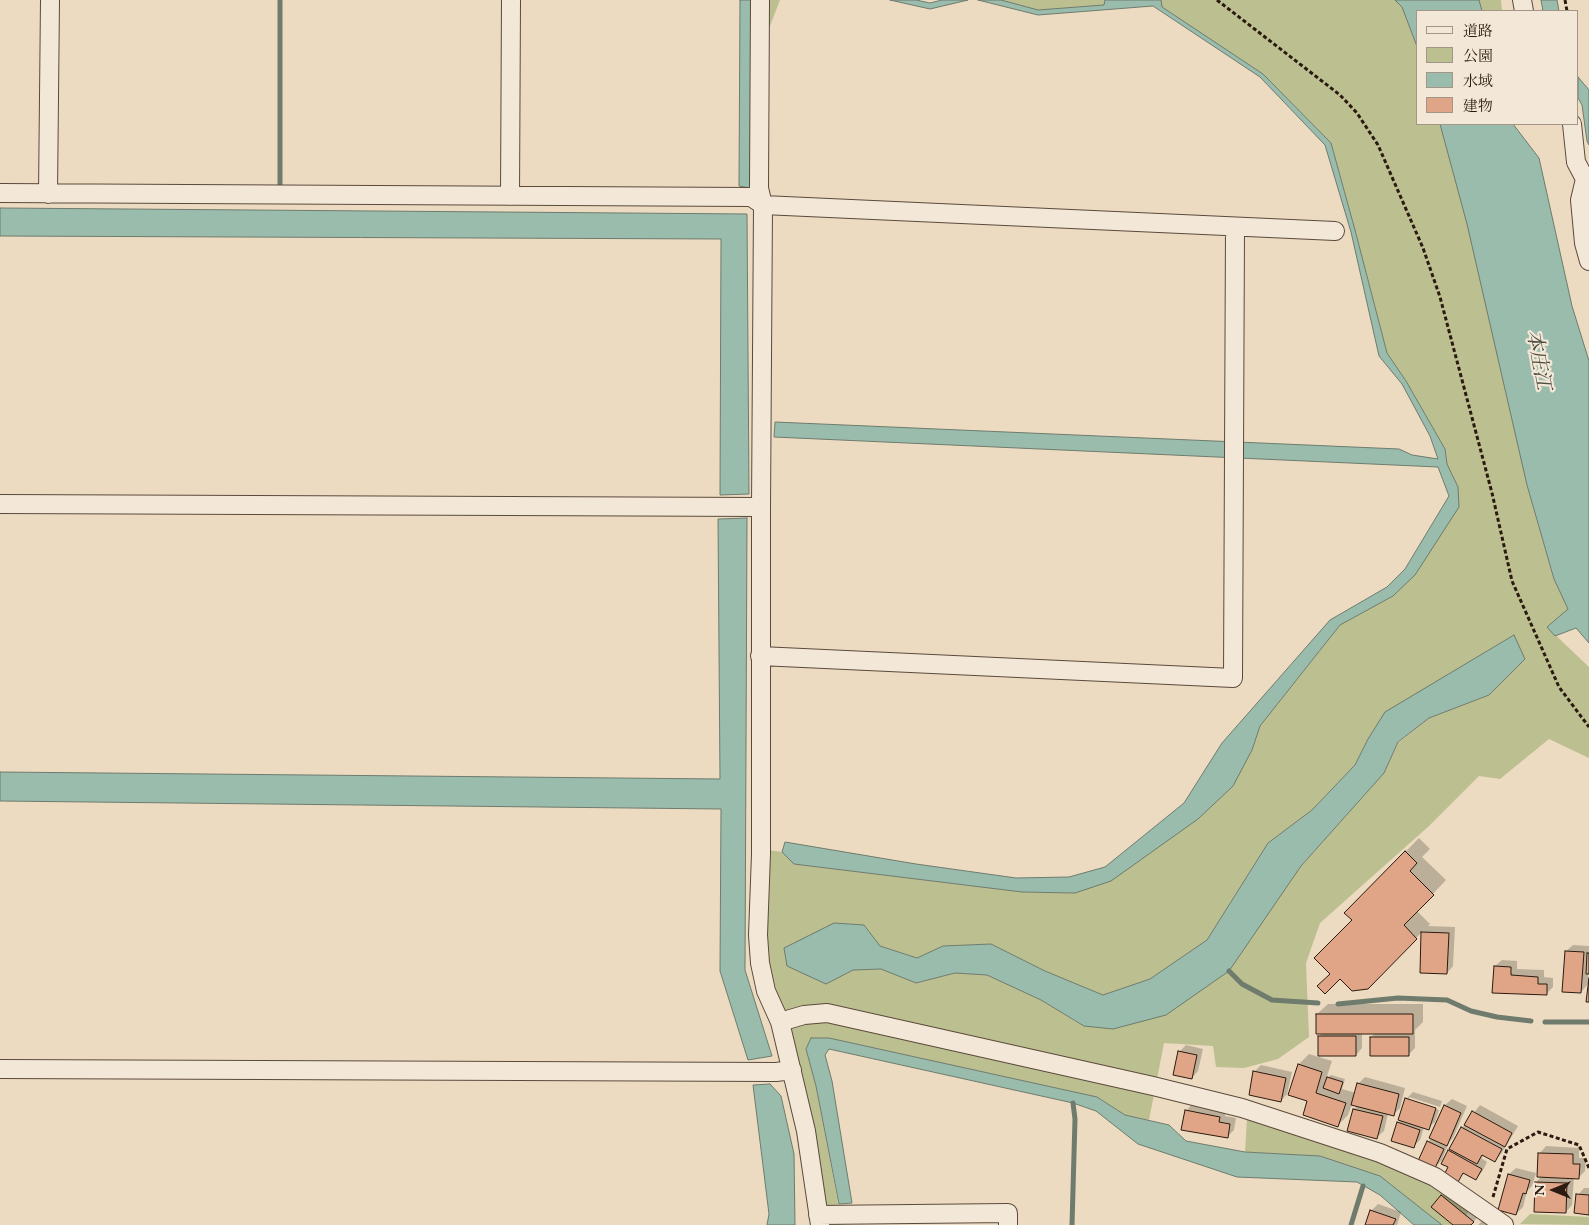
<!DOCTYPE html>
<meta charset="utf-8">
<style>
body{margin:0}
#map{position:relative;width:1589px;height:1225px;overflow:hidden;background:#ecdbc1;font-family:"EB Garamond","Noto Serif JP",serif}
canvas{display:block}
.legend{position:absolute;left:1416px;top:10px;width:162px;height:115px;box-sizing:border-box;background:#f3e8d7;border:1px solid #a39687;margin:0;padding:6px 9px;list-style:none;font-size:15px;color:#2b1a0f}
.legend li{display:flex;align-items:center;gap:10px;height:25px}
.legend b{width:25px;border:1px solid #a39687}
.north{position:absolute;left:1529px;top:1165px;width:50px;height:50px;-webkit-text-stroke:4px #f3e8d7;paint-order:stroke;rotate:270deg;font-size:14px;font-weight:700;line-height:20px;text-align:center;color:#2b1a0f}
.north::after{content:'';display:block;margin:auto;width:18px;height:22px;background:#2b1a0f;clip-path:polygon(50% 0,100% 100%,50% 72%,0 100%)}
</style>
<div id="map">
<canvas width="1589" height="1225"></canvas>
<ul class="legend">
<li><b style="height:6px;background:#f3e8d7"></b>道路</li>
<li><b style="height:14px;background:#bcbf90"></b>公園</li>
<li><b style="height:14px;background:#9abcac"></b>水域</li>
<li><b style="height:14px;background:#dfa586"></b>建物</li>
</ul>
<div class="north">N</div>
</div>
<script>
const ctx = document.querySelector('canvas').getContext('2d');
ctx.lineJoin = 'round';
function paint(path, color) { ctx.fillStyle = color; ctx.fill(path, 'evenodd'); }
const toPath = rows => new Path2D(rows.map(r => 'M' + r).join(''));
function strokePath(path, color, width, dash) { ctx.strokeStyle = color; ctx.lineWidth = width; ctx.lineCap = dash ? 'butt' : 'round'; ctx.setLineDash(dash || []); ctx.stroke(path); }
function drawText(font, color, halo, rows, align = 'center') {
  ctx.font = font + ' "EB Garamond","Noto Serif JP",serif'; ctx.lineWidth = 4.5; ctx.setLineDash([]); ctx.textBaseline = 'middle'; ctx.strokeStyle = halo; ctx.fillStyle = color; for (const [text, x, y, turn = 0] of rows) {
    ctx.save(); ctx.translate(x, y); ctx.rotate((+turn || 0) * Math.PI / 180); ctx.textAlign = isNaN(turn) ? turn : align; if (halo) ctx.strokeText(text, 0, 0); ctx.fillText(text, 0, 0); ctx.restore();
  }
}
const green = toPath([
 [752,0,780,0,770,26,752,28],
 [1001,0,1105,0,1104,5,1038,10],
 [1161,0,1421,0,1418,11,1418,124,1460,124,1492,263,1527,485,1554,579,1569,609,1547,627,1589,667,1589,758,1549,739,1500,779,1479,776,1429,826,1320,923,1306,963,1309,1037,1278,1059,1244,1068,1216,1067,1213,1046,1164,1043,1149,1120,1125,1115,1097,1097,829,1038,811,1038,806,1049,816,1086,842,1225,825,1225,791,1040,767,959,768,850,782,852,794,864,1022,892,1075,893,1252,750,1260,726,1340,625,1393,596,1458,487,1447,464,1445,449,1406,381,1387,353,1355,230,1331,143,1263,74,1161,7],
 [1514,635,1524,659,1489,695,1429,718,1398,743,1384,773,1301,866,1272,907,1084,1026,1041,1000,987,975,955,973,916,983,881,969,853,970,834,923,864,925,880,946,918,958,944,946,991,944,1045,971,1103,995,1150,979,1207,940,1268,843,1312,810,1355,765,1368,739,1440,680],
 [1479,0,1501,0,1502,11,1482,11],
 [1247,1118,1376,1157,1431,1183,1468,1211,1465,1225,1442,1225,1380,1176,1320,1156,1245,1152],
 [1530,1214,1589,1217,1589,1225,1520,1224]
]);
const water = toPath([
 [740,0,752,0,750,188,739,186,740,0],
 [890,0,916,0,930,3,942,0,968,0,930,9,890,0],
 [978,0,1001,0,1038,10,1104,5,1105,0,1161,0,1162,7,1263,74,1331,143,1355,230,1387,353,1406,381,1445,449,1447,464,1458,487,1459,507,1415,575,1393,596,1340,625,1260,726,1252,750,1233,786,1198,819,1111,881,1075,893,1022,892,794,864,782,852,785,842,916,864,1016,878,1069,877,1105,867,1184,803,1222,743,1330,620,1387,587,1405,569,1449,496,1438,467,774,437,775,422,1399,449,1412,455,1438,459,1430,436,1402,384,1379,356,1351,232,1325,145,1260,77,1153,6,1038,15,978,0],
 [1395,0,1479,0,1482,11,1418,11,1418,49,1402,7,1395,0],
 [1541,0,1557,0,1559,11,1543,11,1541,0],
 [1578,77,1589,90,1589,145,1587,141,1582,105,1578,98,1578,77],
 [1440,124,1513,124,1539,158,1572,306,1589,361,1589,643,1576,628,1555,636,1547,627,1568,609,1554,579,1527,485,1467,224,1440,124],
 [0,208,747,214,749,494,720,495,721,239,0,236,0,208],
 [747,518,745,970,772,1056,748,1060,720,971,721,809,0,801,0,772,720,779,718,519,747,518],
 [1514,635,1525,659,1489,695,1429,718,1398,742,1384,773,1301,866,1229,971,1166,1015,1113,1029,1084,1026,1041,1000,987,975,955,973,916,983,881,969,853,970,826,984,787,966,784,948,834,923,864,925,880,946,917,958,943,946,991,944,1045,971,1103,995,1150,979,1207,940,1268,843,1312,810,1355,765,1368,739,1385,712,1514,635],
 [811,1038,829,1038,1097,1097,1125,1115,1169,1125,1186,1141,1245,1152,1320,1156,1380,1176,1442,1225,1414,1225,1380,1195,1357,1182,1237,1177,1138,1144,1096,1111,1073,1103,829,1049,825,1055,832,1081,852,1203,839,1204,816,1086,806,1049,811,1038],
 [770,1084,781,1096,794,1154,795,1225,767,1225,769,1214,753,1085,770,1084]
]);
const shadow = toPath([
 [1419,838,1430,849,1422,857,1446,880,1417,911,1430,924,1428,926,1455,927,1453,966,1447,973,1421,972,1422,932,1367,988,1331,974,1354,920,1346,912],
 [1573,945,1589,946,1588,981,1589,979,1589,983,1581,992,1566,951],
 [1502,960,1517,961,1517,969,1544,970,1544,977,1553,978,1553,987,1546,994,1494,991,1495,966],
 [1328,1004,1423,1004,1423,1022,1415,1030,1415,1048,1408,1055,1371,1037,1376,1032,1362,1032,1362,1048,1356,1055,1319,1037,1323,1032,1317,1014],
 [1186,1045,1203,1049,1198,1071,1192,1078,1179,1052],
 [1309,1054,1332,1061,1326,1079,1331,1075,1345,1079,1342,1089,1356,1093,1358,1084,1365,1077,1405,1088,1400,1108,1393,1115,1388,1113,1384,1131,1377,1137,1349,1130,1354,1109,1358,1106,1352,1104,1348,1115,1338,1125,1309,1100,1299,1064],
 [1261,1065,1292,1072,1287,1094,1281,1101,1254,1072],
 [1413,1092,1442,1101,1440,1107,1409,1097,1409,1100,1439,1110,1435,1122,1428,1128,1424,1127,1420,1140,1413,1147,1398,1123,1401,1120,1400,1119,1407,1098],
 [1452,1099,1467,1106,1453,1138,1449,1142,1442,1160,1435,1167,1428,1142,1432,1138,1431,1137,1445,1105],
 [1192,1104,1226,1110,1225,1116,1236,1118,1234,1130,1227,1137,1186,1111],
 [1480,1105,1518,1126,1501,1154,1495,1160,1484,1155,1481,1158,1487,1162,1482,1172,1476,1178,1465,1172,1457,1181,1449,1167,1449,1151,1462,1128],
 [1546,1146,1579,1148,1579,1158,1586,1158,1585,1171,1579,1177,1574,1177,1572,1205,1566,1212,1536,1182,1542,1176,1540,1153],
 [1516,1168,1536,1173,1532,1186,1527,1191,1523,1207,1516,1214,1509,1174],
 [1584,1188,1589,1188,1589,1214,1578,1195],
 [1448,1189,1479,1215,1471,1225,1455,1225,1442,1196],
 [1378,1204,1401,1212,1397,1225,1366,1225,1371,1211],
 [1484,1219,1492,1225,1478,1225]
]);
const stream = toPath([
 [280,184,280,0],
 [1229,971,1242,984,1272,1000,1318,1003],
 [1338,1004,1398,998,1447,1000,1471,1011,1497,1017,1531,1021],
 [1545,1022,1589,1022],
 [1072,1225,1075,1119,1073,1103],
 [1351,1225,1363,1186]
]);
const building = toPath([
 [1405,851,1417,863,1410,871,1434,895,1404,925,1417,939,1368,989,1352,991,1340,979,1325,994,1317,986,1330,974,1314,958,1352,920,1344,913,1405,851],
 [1421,932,1449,933,1447,974,1420,973,1421,932],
 [1565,951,1584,952,1581,993,1562,992,1565,951],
 [1587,953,1589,953,1589,974,1586,974,1587,953],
 [1494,966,1511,967,1511,975,1538,977,1538,984,1547,984,1547,995,1492,993,1494,966],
 [1589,978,1589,1002,1586,1002,1589,978],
 [1316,1014,1413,1014,1413,1034,1316,1034,1316,1014],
 [1318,1036,1356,1036,1356,1056,1318,1056,1318,1036],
 [1370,1037,1409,1037,1409,1056,1370,1056,1370,1037],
 [1178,1051,1197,1055,1192,1079,1173,1075,1178,1051],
 [1298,1064,1322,1072,1316,1093,1346,1103,1338,1127,1303,1115,1307,1101,1288,1095,1298,1064],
 [1253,1071,1286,1078,1281,1102,1249,1095,1253,1071],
 [1327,1077,1343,1082,1339,1094,1323,1088,1327,1077],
 [1357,1083,1399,1094,1394,1116,1351,1105,1357,1083],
 [1405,1098,1436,1108,1429,1130,1398,1120,1405,1098],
 [1444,1105,1461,1113,1447,1146,1429,1138,1444,1105],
 [1353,1109,1383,1116,1377,1139,1347,1131,1353,1109],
 [1185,1110,1220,1117,1219,1122,1230,1124,1228,1138,1181,1130,1185,1110],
 [1472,1111,1512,1133,1505,1147,1464,1125,1472,1111],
 [1397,1122,1420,1130,1414,1148,1391,1141,1397,1122],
 [1461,1127,1502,1149,1495,1162,1482,1155,1477,1164,1449,1149,1461,1127],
 [1427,1141,1444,1149,1435,1168,1418,1161,1427,1141],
 [1448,1150,1482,1169,1476,1180,1463,1173,1458,1182,1444,1175,1448,1167,1441,1164,1448,1150],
 [1538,1153,1573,1154,1573,1164,1580,1164,1579,1179,1537,1177,1538,1153],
 [1508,1174,1530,1180,1526,1194,1523,1193,1516,1215,1498,1210,1508,1174],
 [1535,1182,1567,1183,1566,1213,1534,1212,1535,1182],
 [1576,1194,1589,1195,1589,1215,1574,1213,1576,1194],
 [1441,1195,1474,1222,1471,1225,1453,1225,1431,1207,1441,1195],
 [1370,1210,1396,1219,1393,1225,1365,1225,1370,1210]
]);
const path = toPath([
 [1217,0,1340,95,1357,113,1378,145,1423,248,1440,297,1492,493,1512,581,1559,687,1589,727],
 [1565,0,1567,11],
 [1493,1197,1507,1149,1538,1132,1579,1145,1589,1168]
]);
const street = toPath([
 [760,0,759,188,763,205,761,507,761,854,758,935,760,963,766,991,780,1022,806,1131,820,1225],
 [1522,0,1524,11],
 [1572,124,1576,162,1585,179,1589,182],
 [1585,179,1580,200,1584,243,1589,261],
 [0,193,751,197,763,205,1335,231],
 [48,194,50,0],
 [510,196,511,0],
 [0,504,761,507],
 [760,656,1233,678,1235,228],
 [780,1022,804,1015,827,1013,1153,1086,1242,1108,1380,1153,1435,1177,1504,1225],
 [0,1069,776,1072,792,1070],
 [818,1215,1008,1213,1008,1225]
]);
const waterNames = [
 ["本庄江",1538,360,80]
];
paint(green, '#bcbf90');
paint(water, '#9abcac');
strokePath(water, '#6e7b6d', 1);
paint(shadow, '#0003');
strokePath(stream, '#6e7b6d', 5);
paint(building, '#dfa586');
strokePath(building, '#2b1a0f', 1);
strokePath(street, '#5b4a3c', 20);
strokePath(path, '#2b1a0f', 3, [4, 2.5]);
strokePath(street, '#f3e8d7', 18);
drawText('italic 20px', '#4c4b3e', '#f3e8d7', waterNames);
</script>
